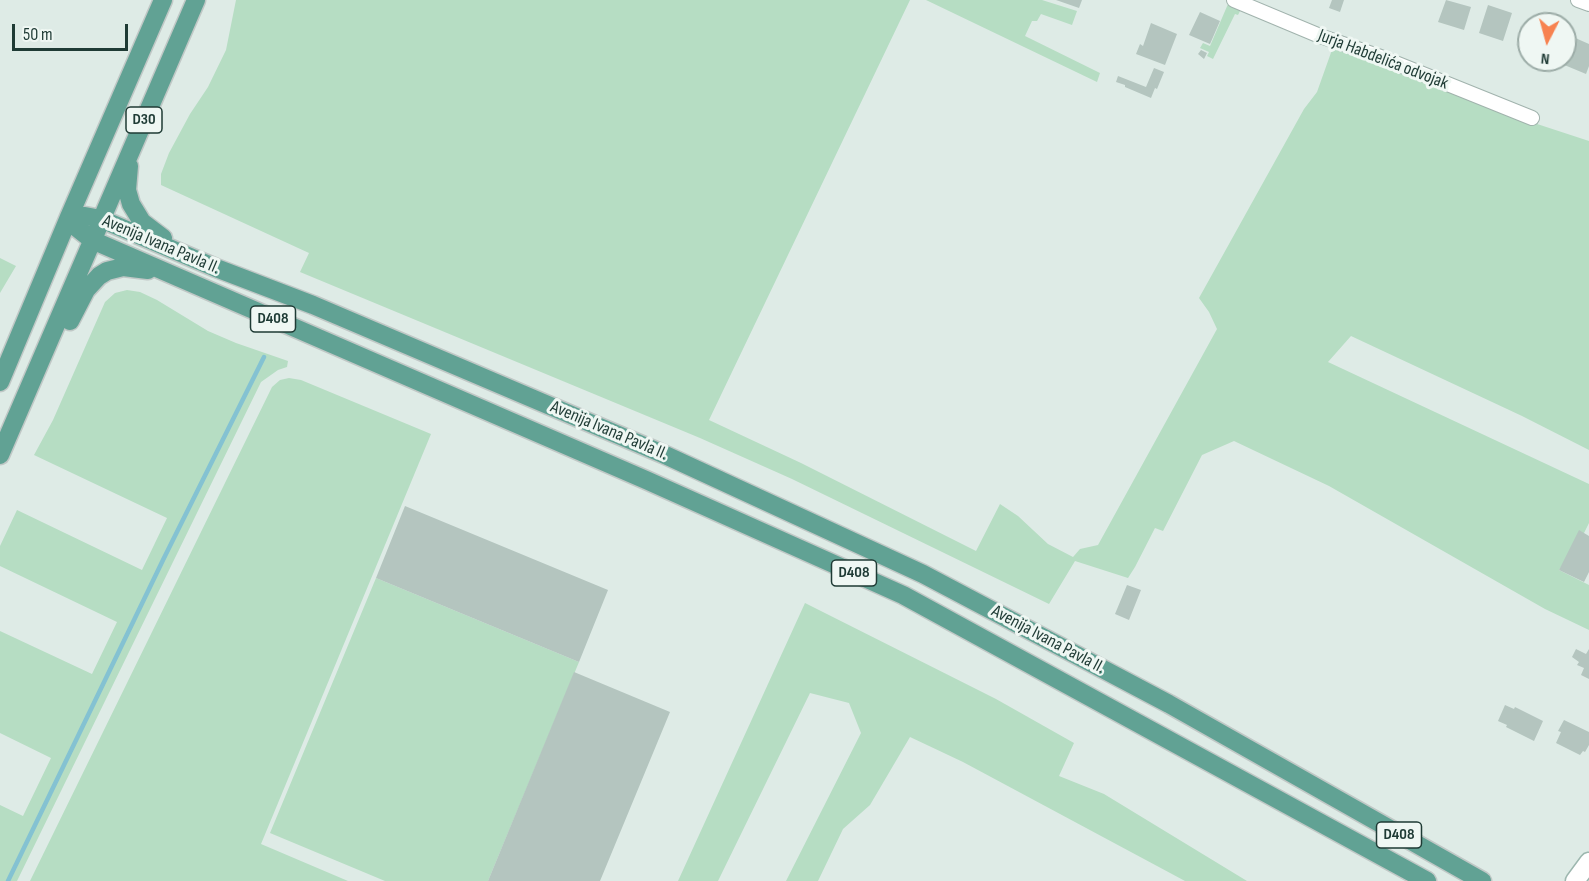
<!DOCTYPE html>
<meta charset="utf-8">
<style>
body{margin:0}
#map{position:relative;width:1589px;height:881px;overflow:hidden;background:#deebe6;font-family:"Sofia Sans Condensed",sans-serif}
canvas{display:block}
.north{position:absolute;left:1517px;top:12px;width:60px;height:60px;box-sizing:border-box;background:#eff7f3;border:2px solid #9caca7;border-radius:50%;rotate:186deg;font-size:16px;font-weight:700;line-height:24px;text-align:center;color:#1f3b35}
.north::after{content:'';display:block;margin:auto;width:21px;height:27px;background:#f78250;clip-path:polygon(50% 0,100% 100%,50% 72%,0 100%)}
.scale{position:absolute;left:12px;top:24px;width:116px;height:27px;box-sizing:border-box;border:3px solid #1f3b35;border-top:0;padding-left:8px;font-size:18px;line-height:21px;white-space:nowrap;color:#1f3b35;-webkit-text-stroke:4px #eff7f3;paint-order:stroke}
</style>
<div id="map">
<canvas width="1589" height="881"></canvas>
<div class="north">N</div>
<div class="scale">50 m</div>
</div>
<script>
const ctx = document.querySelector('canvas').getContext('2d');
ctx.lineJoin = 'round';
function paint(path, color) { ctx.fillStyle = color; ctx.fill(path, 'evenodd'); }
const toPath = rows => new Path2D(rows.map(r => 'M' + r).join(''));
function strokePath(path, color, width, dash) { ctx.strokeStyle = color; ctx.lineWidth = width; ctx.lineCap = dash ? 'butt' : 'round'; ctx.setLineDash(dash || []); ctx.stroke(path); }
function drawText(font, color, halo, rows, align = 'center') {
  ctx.font = font + ' "Sofia Sans Condensed",sans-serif'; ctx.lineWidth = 6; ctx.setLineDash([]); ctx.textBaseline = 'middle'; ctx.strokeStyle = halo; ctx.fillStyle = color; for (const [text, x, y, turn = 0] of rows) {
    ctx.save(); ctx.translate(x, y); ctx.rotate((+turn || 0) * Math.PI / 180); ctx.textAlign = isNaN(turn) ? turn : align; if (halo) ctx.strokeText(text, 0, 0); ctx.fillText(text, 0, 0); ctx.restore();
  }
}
const green = toPath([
 [236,0,910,0,709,420,801,463,976,551,1000,504,1018,516,1048,544,1073,557,1080,549,1098,545,1217,329,1209,312,1199,298,1304,109,1317,92,1333,47,1375,61,1531,122,1589,141,1589,450,1522,416,1351,336,1328,362,1589,484,1589,523,1584,533,1559,570,1589,585,1589,630,1545,609,1329,486,1234,441,1202,455,1163,531,1155,528,1135,567,1128,578,1075,561,1049,604,792,479,700,438,300,272,309,253,161,185,161,174,169,153,190,114,208,87,226,50],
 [926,0,1042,0,1077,11,1072,25,1041,14,1037,21,1032,21,1025,36,1100,73,1097,82],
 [1228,4,1241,9,1238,15,1235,14,1213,59,1207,56,1209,52,1200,48,1203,43,1210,46],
 [0,258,16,266,0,293],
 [127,290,140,292,157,300,208,331,236,343,288,361,287,367,278,370,261,382,17,881,0,881,0,805,23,816,51,758,0,733,0,631,92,674,117,622,0,566,0,546,17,510,142,570,167,518,34,455,53,420,105,302,115,293],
 [289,378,301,380,431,434,261,844,348,881,30,881,272,387,280,380],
 [376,578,579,662,488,881,385,881,270,833],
 [805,603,996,699,1074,743,1059,776,1104,794,1247,881,1185,881,963,762,910,737,870,805,843,829,818,881,786,881,861,733,849,703,810,693,718,881,678,881]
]);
const stream = toPath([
 [8,881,163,560,264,357]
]);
const building = toPath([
 [1056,0,1082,0,1079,8],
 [1332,0,1344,0,1340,12,1329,8],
 [1446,0,1471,7,1464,30,1438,22],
 [1488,5,1512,13,1503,41,1479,33],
 [1200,12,1220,21,1210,44,1189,35],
 [1151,23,1177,34,1165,65,1136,54,1140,44,1143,46],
 [1573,37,1589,44,1589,66,1586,74,1562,64,1565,60],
 [1201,50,1207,53,1204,59,1198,54],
 [1154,68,1164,72,1157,89,1155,88,1151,98,1125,87,1125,85,1116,82,1118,76,1146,87],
 [405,506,608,590,579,662,376,578],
 [1579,530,1589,536,1589,572,1584,582,1559,570],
 [1127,585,1141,590,1129,620,1115,614],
 [1576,649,1586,654,1589,649,1589,679,1581,675,1584,668,1577,665,1579,662,1572,657],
 [574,672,670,712,600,881,488,881],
 [1505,705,1514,709,1515,707,1543,721,1534,741,1506,727,1507,725,1498,721],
 [1564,720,1589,732,1589,745,1585,752,1583,751,1580,755,1556,743,1561,732,1558,731]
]);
const minor = toPath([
 [1234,0,1320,36,1378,56,1532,118],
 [1578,0,1589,4]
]);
const secondary = toPath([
 [1575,881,1589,862]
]);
const primary = toPath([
 [129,166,127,190,131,204,142,222,163,238],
 [69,217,85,216,101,219,216,268,313,305,663,454,923,574,1169,704,1482,881],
 [69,217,77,228,92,240,646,480,903,595,1427,881],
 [70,321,86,290,99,276,107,271,123,267,148,270],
 [0,382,69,217,163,0],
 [0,455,196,0]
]);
const shields = [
 [144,120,36],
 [273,319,45],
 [854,573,45],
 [1399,835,45]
];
const shieldNames = [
 ["D30",144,120],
 ["D408",273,319],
 ["D408",854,573],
 ["D408",1399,835]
];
const streetNames = [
 ["Jurja Habdelića odvojak",1383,60,21],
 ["Avenija Ivana Pavla II.",161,245,23],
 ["Avenija Ivana Pavla II.",609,431,23],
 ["Avenija Ivana Pavla II.",1048,640,28]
];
paint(green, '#b6ddc3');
strokePath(stream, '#84c2d2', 4.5);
paint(building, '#b4c5bf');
strokePath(minor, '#a1b3ad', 16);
strokePath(secondary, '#9db7af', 21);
strokePath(primary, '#c0c8c6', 21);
strokePath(minor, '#fff', 14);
strokePath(secondary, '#fff', 18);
strokePath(primary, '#61a294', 18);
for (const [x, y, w] of shields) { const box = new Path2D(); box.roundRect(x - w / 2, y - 13, w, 26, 4.5); ctx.fillStyle = '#eff7f3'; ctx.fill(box); strokePath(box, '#1f3b35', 1.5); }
drawText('bold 16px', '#1f3b35', null, shieldNames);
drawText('18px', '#1f3b35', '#eff7f3', streetNames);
</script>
